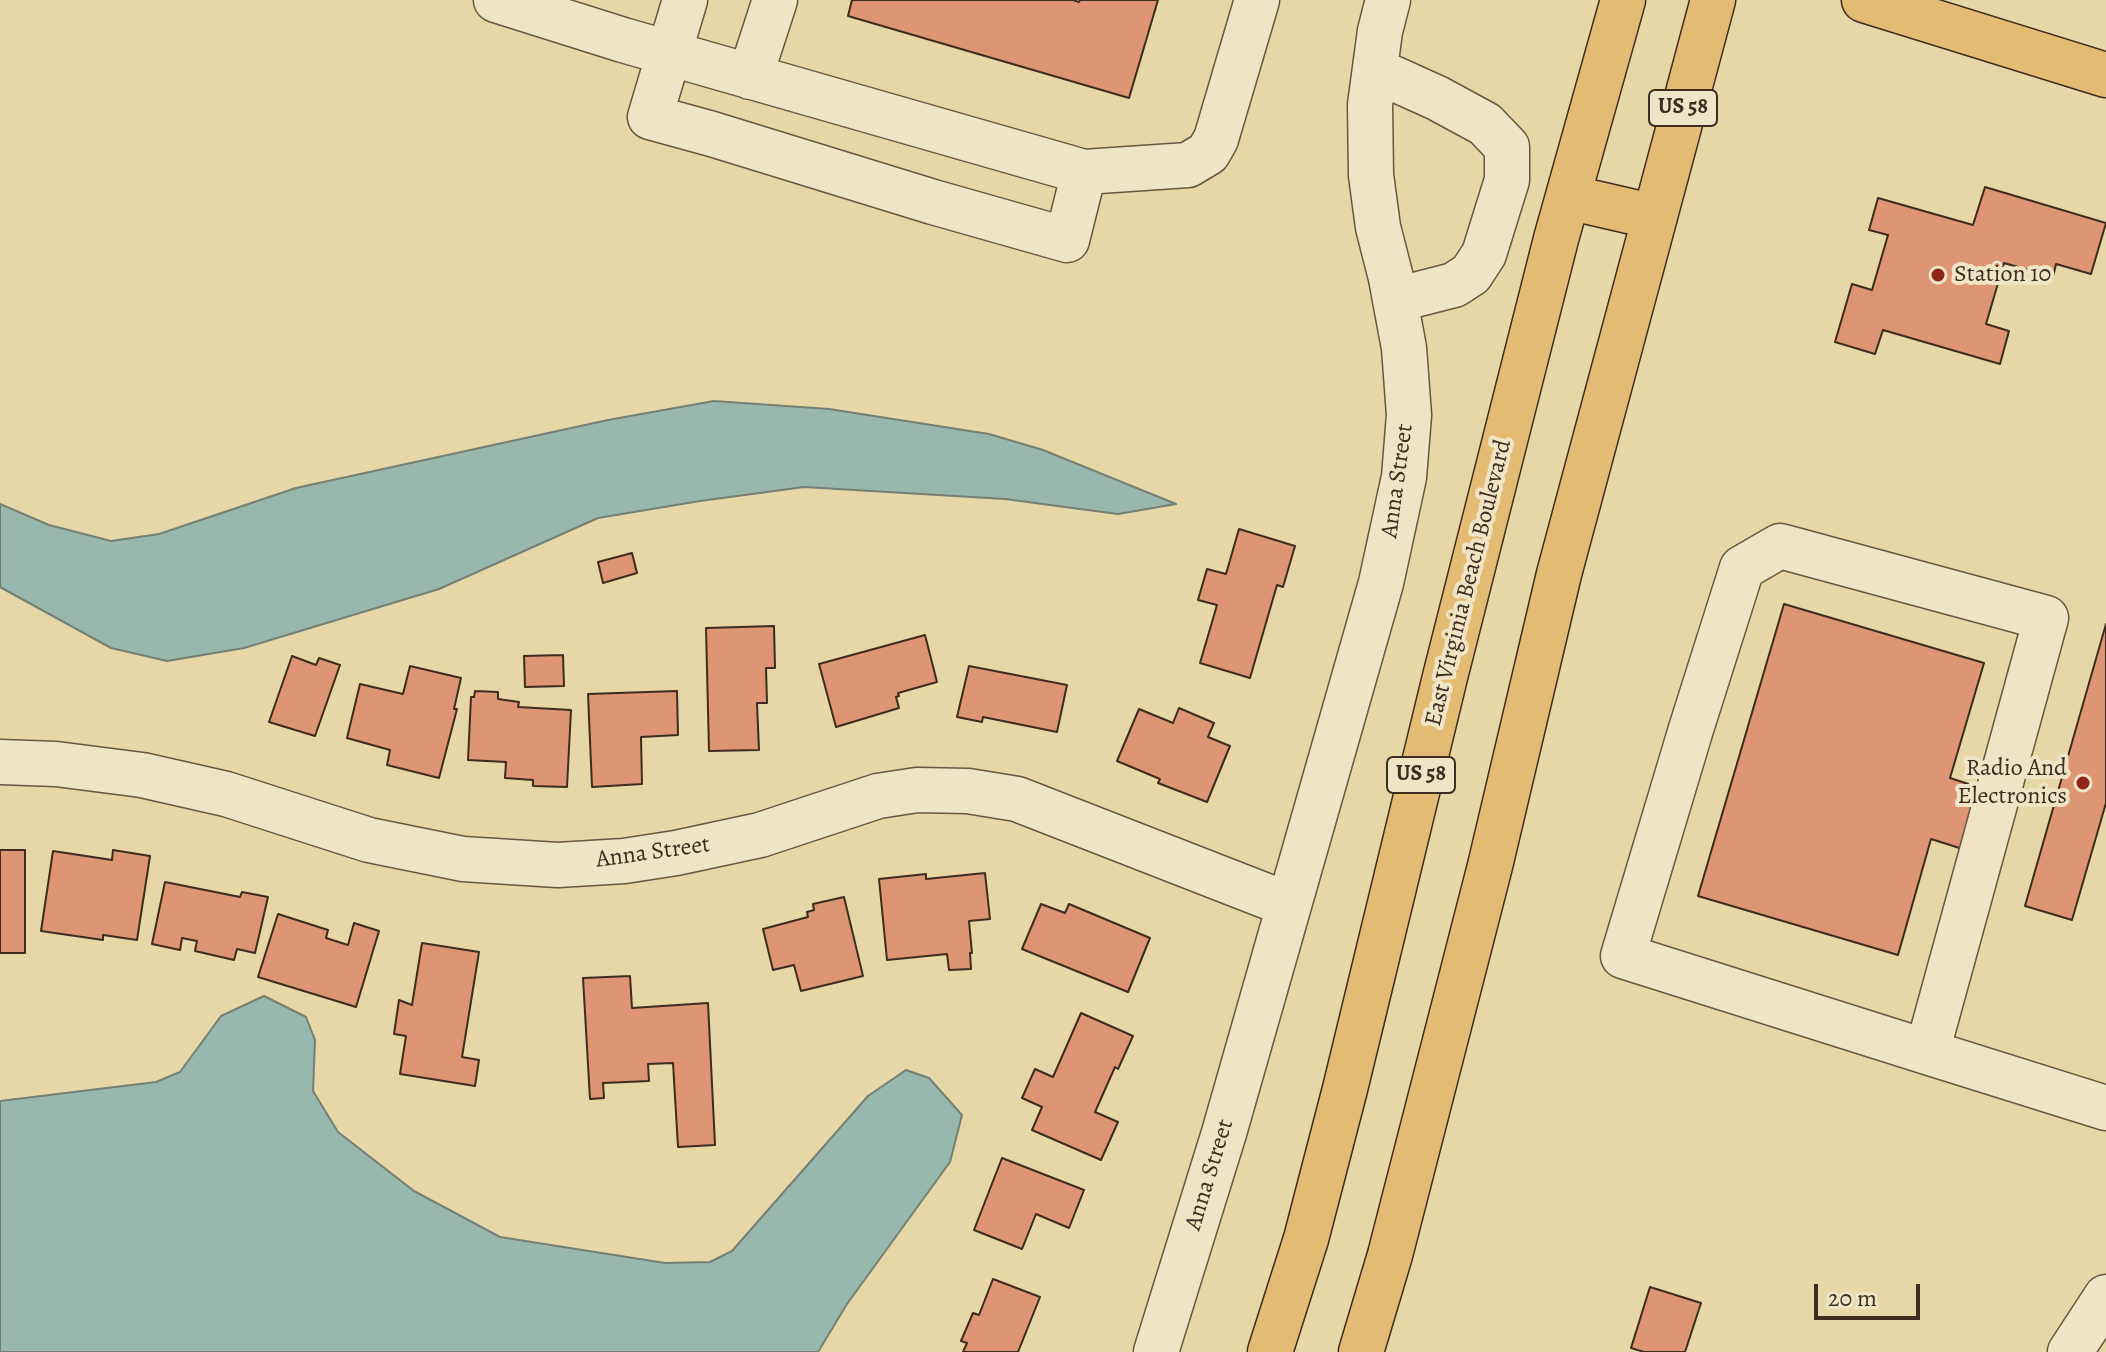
<!DOCTYPE html>
<style>
body{margin:0}
#map{position:relative;width:2106px;height:1352px;overflow:hidden;background:#e7d6a6;font-family:Alegreya,serif}
canvas{display:block}
.scale{position:absolute;left:1814px;top:1284px;width:106px;height:36px;box-sizing:border-box;border:4px solid #3d2c1f;border-top:0;padding-left:10px;font-size:24px;line-height:28px;white-space:nowrap;color:#3d2c1f;-webkit-text-stroke:6px #efe4c5;paint-order:stroke}
</style>
<div id="map">
<canvas width="2106" height="1352"></canvas>
<div class="scale">20 m</div>
</div>
<script>
const ctx = document.querySelector('canvas').getContext('2d');
ctx.lineJoin = 'round';
function paint(path, color) { ctx.fillStyle = color; ctx.fill(path, 'evenodd'); }
const toPath = rows => new Path2D(rows.map(r => 'M' + r).join(''));
function strokePath(path, color, width, dash) { ctx.strokeStyle = color; ctx.lineWidth = width; ctx.lineCap = dash ? 'butt' : 'round'; ctx.setLineDash(dash || []); ctx.stroke(path); }
function drawText(font, color, halo, rows, align = 'center') {
  ctx.font = font + ' Alegreya,serif'; ctx.lineWidth = 8; ctx.setLineDash([]); ctx.textBaseline = 'middle'; ctx.strokeStyle = halo; ctx.fillStyle = color; for (const [text, x, y, turn = 0] of rows) {
    ctx.save(); ctx.translate(x, y); ctx.rotate((+turn || 0) * Math.PI / 180); ctx.textAlign = isNaN(turn) ? turn : align; if (halo) ctx.strokeText(text, 0, 0); ctx.fillText(text, 0, 0); ctx.restore();
  }
}
const water = toPath([
 [714,401,829,409,989,434,1043,450,1176,504,1118,514,1005,499,804,487,700,501,598,518,439,589,244,648,167,661,111,648,0,587,0,504,49,525,111,541,159,534,296,488,608,420,714,401],
 [264,996,306,1017,315,1040,313,1091,338,1132,414,1191,500,1237,665,1263,710,1262,732,1251,868,1096,906,1070,929,1078,962,1115,950,1162,847,1304,818,1352,0,1352,0,1101,156,1082,180,1072,221,1016,264,996]
]);
const building = toPath([
 [852,0,1073,0,1079,2,1080,0,1158,0,1129,98,848,16,852,0],
 [1985,187,2106,223,2091,274,2056,264,2053,277,2004,263,1986,324,2009,331,2000,364,1883,330,1875,354,1835,342,1852,284,1872,290,1888,235,1869,230,1878,198,1973,225,1985,187],
 [1239,529,1295,546,1283,587,1277,585,1250,678,1200,663,1217,605,1198,600,1207,569,1226,574,1239,529],
 [632,553,637,573,603,583,598,562,632,553],
 [1784,604,1984,663,1950,778,1987,790,1969,851,1931,839,1898,955,1698,896,1784,604],
 [2106,624,2106,803,2072,920,2025,906,2106,624],
 [774,626,775,668,766,668,767,703,757,703,759,750,709,751,706,628,774,626],
 [925,635,937,682,898,693,899,696,896,697,899,708,836,727,819,664,925,635],
 [563,655,564,686,525,687,524,656,563,655],
 [292,656,316,665,319,658,340,665,315,736,269,722,292,656],
 [410,666,461,678,454,709,457,709,439,778,387,765,390,750,347,738,360,684,403,694,410,666],
 [969,666,1067,685,1057,732,983,717,982,722,957,717,969,666],
 [475,691,498,692,498,699,519,702,518,707,571,710,567,787,533,786,533,780,505,778,506,762,468,760,471,697,474,697,475,691],
 [677,691,678,735,641,737,642,784,592,787,588,694,677,691],
 [1179,708,1214,723,1208,737,1230,746,1207,802,1158,783,1160,779,1117,761,1139,709,1173,723,1179,708],
 [0,850,25,850,25,953,0,953,0,850],
 [113,850,150,856,137,940,103,935,103,940,41,931,53,851,112,860,113,850],
 [985,873,990,919,969,921,972,953,970,953,971,969,949,970,947,954,887,960,879,879,926,874,926,879,985,873],
 [165,882,240,897,242,892,268,897,255,953,237,949,234,960,195,951,197,941,182,938,180,950,152,944,165,882],
 [844,897,863,976,801,991,794,965,773,970,763,929,808,917,807,912,814,910,813,904,844,897],
 [1041,904,1065,913,1069,904,1150,938,1128,992,1022,949,1041,904],
 [278,914,328,930,326,938,348,945,354,923,379,931,356,1007,258,977,278,914],
 [422,943,479,952,462,1057,479,1060,475,1086,400,1074,406,1036,394,1034,399,1000,412,1005,422,943],
 [630,976,632,1008,708,1003,715,1145,678,1147,673,1063,648,1064,649,1081,603,1083,604,1098,590,1099,583,978,630,976],
 [1081,1013,1133,1036,1118,1069,1115,1067,1095,1112,1118,1122,1101,1160,1032,1130,1042,1107,1022,1098,1035,1069,1053,1077,1081,1013],
 [1002,1158,1084,1190,1069,1228,1036,1214,1022,1249,974,1230,1002,1158],
 [993,1279,1040,1297,1018,1352,963,1352,967,1343,961,1341,973,1313,979,1315,993,1279],
 [1650,1287,1701,1303,1685,1352,1644,1352,1631,1348,1650,1287]
]);
const minor = toPath([
 [496,0,623,40,1084,172,1188,165,1208,153,1216,139,1257,0],
 [685,0,650,117,712,134,933,202,1067,240,1084,172],
 [1375,70,1437,98,1485,124,1507,147,1507,180,1484,254,1471,274,1454,285,1395,300],
 [750,77,775,0],
 [0,762,56,764,142,775,226,794,369,840,463,859,558,865,624,861,676,853,760,835,878,796,917,790,968,791,1017,799,1289,905],
 [1927,1052,2046,618,1780,546,1742,568,1691,729,1623,956,1927,1052,2106,1108],
 [1156,1352,1224,1133,1381,583,1404,477,1409,415,1404,348,1391,278,1378,227,1371,175,1370,105,1380,31,1388,0],
 [2070,1352,2106,1297]
]);
const major = toPath([
 [1864,0,2106,75],
 [1568,197,1655,217],
 [1270,1352,1306,1239,1345,1089,1445,677,1556,239,1623,0],
 [1361,1352,1390,1255,1490,866,1559,574,1713,0]
]);
const markers = [
 [1938,275,8,"#8f2418"],
 [2083,783,8,"#8f2418"]
];
const shields = [
 [1683,108,68],
 [1421,775,68]
];
const shieldNames = [
 ["US 58",1683,108],
 ["US 58",1421,775]
];
const poiNames = [
 ["Station 10",1954,275],
 ["Radio And",2067,769,"right"],
 ["Electronics",2067,797,"right"]
];
const streetNames = [
 ["Anna Street",1398,481,-82],
 ["East Virginia Beach Boulevard",1469,583,-76],
 ["Anna Street",653,853,-8],
 ["Anna Street",1210,1175,-73]
];
paint(water, '#98b8ae');
strokePath(water, '#748075', 2);
paint(building, '#dd9574');
strokePath(building, '#3d2c1f', 2);
strokePath(minor, '#685641', 47);
strokePath(major, '#3d2c1f', 47);
strokePath(minor, '#efe4c5', 44);
strokePath(major, '#e4bb73', 44);
for (const [x, y, r, color] of markers) { const dot = new Path2D(); dot.arc(x, y, r, 0, 2 * Math.PI); ctx.fillStyle = color; ctx.fill(dot); strokePath(dot, '#efe4c5', 3); }
for (const [x, y, w] of shields) { const box = new Path2D(); box.roundRect(x - w / 2, y - 18, w, 36, 6); ctx.fillStyle = '#efe4c5'; ctx.fill(box); strokePath(box, '#3d2c1f', 2); }
drawText('bold 22px', '#3d2c1f', null, shieldNames);
drawText('24px', '#3d2c1f', '#efe4c5', poiNames, 'left');
drawText('24px', '#3d2c1f', '#efe4c5', streetNames);
</script>
